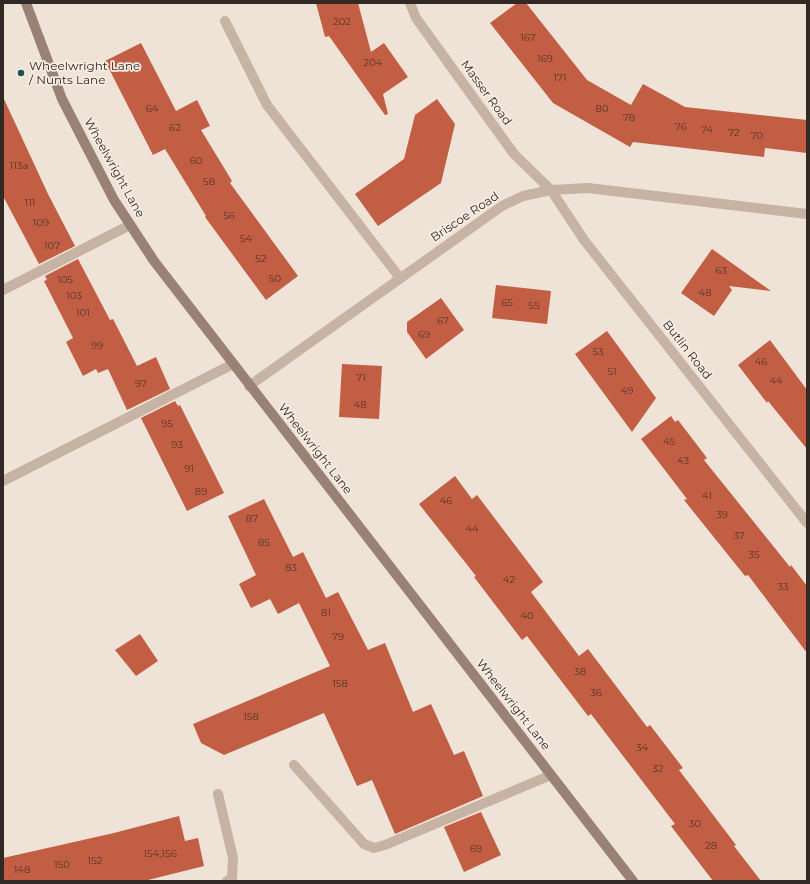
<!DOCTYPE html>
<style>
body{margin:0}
#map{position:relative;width:810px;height:884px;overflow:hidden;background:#efe3d7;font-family:Montserrat,sans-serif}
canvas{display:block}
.frame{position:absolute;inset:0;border:4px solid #322925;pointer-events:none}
</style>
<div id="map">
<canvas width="810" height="884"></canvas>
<div class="frame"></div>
</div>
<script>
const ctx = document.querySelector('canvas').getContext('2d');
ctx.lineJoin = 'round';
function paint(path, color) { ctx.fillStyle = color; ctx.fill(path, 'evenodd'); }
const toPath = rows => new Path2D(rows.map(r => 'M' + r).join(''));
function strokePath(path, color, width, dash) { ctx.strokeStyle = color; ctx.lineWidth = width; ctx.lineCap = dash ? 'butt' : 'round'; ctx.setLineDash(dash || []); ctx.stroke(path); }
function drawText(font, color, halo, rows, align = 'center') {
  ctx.font = font + ' Montserrat,sans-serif'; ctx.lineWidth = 3.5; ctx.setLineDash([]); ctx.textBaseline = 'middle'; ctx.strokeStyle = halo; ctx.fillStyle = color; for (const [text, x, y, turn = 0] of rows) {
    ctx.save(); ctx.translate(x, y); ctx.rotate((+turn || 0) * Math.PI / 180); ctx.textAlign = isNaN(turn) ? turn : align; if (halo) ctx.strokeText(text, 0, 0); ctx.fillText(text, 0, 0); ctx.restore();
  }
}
const building = toPath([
 [316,3,358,3,371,52,384,43,408,77,383,94,388,114,385,115,329,36,325,37],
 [517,3,526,3,587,80,631,105,643,84,685,107,807,120,807,153,765,148,764,157,633,142,630,147,553,103,490,23],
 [141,43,176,111,197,100,210,126,201,130,232,181,230,183,298,276,266,300,205,217,206,216,165,149,153,155,105,61],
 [3,97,48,194,75,246,39,264,3,196],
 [437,99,455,124,441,183,378,226,355,194,404,159,415,115],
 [712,249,771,291,729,286,732,290,714,316,681,293],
 [78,259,110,320,113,319,137,366,156,357,170,389,127,410,108,369,98,373,96,369,83,376,66,342,73,338,44,281,47,280,45,276],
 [496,285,551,291,547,324,492,318],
 [441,298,464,330,426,359,407,332,407,322],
 [607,331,656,398,632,432,575,354],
 [770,340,807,390,807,449,768,401,767,403,738,365],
 [342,364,382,366,379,419,339,417],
 [175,401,178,406,180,405,224,493,187,511,141,418],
 [671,416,675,422,678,420,707,458,704,460,790,567,791,565,807,586,807,653,748,575,745,576,684,500,687,499,641,439],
 [455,476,472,499,477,495,543,582,531,592,579,656,588,649,647,727,650,725,683,768,679,770,736,845,734,846,761,881,713,881,671,826,675,824,591,714,588,716,527,636,522,640,474,577,476,576,419,504],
 [264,499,293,557,303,552,326,598,338,592,368,650,385,643,413,712,431,704,454,755,464,751,483,796,395,834,372,780,357,786,324,713,224,755,201,743,193,724,330,666,299,603,278,614,270,599,251,608,239,584,256,575,228,516],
 [140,634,158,661,136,676,115,650],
 [481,812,501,855,464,872,444,827],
 [179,816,185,841,198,838,204,866,144,881,3,881,3,858,114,833]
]);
const lane = toPath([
 [225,21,267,105,400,278],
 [3,290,130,225],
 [3,481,233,364],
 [294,765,364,844,374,848,385,845,551,775]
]);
const street = toPath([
 [410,3,416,18,514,154,551,190,584,240,807,523],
 [249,386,502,206,523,196,551,190,588,188,807,214],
 [218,794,233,858,232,878,227,881]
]);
const secondary = toPath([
 [26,3,62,99,114,200,154,261,633,881]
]);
const markers = [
 [21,73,4,"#1d4f51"]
];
const numberNames = [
 ["202",342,22],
 ["167",528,38],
 ["169",545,59],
 ["204",373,63],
 ["171",560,78],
 ["64",152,109],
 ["80",602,109],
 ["78",629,118],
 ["76",681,127],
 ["62",175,128],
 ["74",707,130],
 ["72",734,133],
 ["70",757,136],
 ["60",196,161],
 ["113a",19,166],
 ["58",209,182],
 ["111",30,203],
 ["56",229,216],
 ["109",41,223],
 ["54",246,239],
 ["107",52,246],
 ["52",261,259],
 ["63",721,271],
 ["50",275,279],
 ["105",65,280],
 ["48",705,293],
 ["103",74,296],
 ["65",507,303],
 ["55",534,306],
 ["101",83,313],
 ["67",443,321],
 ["69",424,335],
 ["99",97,346],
 ["53",598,352],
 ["46",761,362],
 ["51",612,372],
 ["71",361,378],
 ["44",776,381],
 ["97",141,384],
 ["49",627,391],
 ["48",360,405],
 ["95",167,424],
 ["45",669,442],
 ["93",177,445],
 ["43",683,461],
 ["91",189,469],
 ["89",201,492],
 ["41",707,496],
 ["46",446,501],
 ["39",722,515],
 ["87",252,519],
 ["44",472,529],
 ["37",739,536],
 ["85",264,543],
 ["35",754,555],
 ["83",291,568],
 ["42",509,580],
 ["33",783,587],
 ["81",326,613],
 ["40",527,616],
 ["79",338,637],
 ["38",580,672],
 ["158",340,684],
 ["36",596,693],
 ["158",251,717],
 ["34",642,748],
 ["32",658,769],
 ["30",695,824],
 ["28",711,846],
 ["69",476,849],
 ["154,156",160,854],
 ["152",95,861],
 ["150",62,865],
 ["148",22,870]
];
const poiNames = [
 ["Wheelwright Lane",29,66],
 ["/ Nunts Lane",29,80]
];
const streetNames = [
 ["Masser Road",486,93,54],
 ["Wheelwright Lane",114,168,61],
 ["Briscoe Road",465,217,-34],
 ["Butlin Road",687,350,52],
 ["Wheelwright Lane",315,449,52],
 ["Wheelwright Lane",513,705,52]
];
paint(building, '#c15e43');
strokePath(lane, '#c6b3a4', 10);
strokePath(street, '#c6b3a4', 10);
strokePath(secondary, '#9a8175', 10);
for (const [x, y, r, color] of markers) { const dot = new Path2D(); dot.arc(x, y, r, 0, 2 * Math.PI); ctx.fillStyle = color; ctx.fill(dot); strokePath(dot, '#f8ede2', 1.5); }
drawText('10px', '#56362c', null, numberNames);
drawText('12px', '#322925', '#f8ede2', poiNames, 'left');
drawText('12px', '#322925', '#f8ede2', streetNames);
</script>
